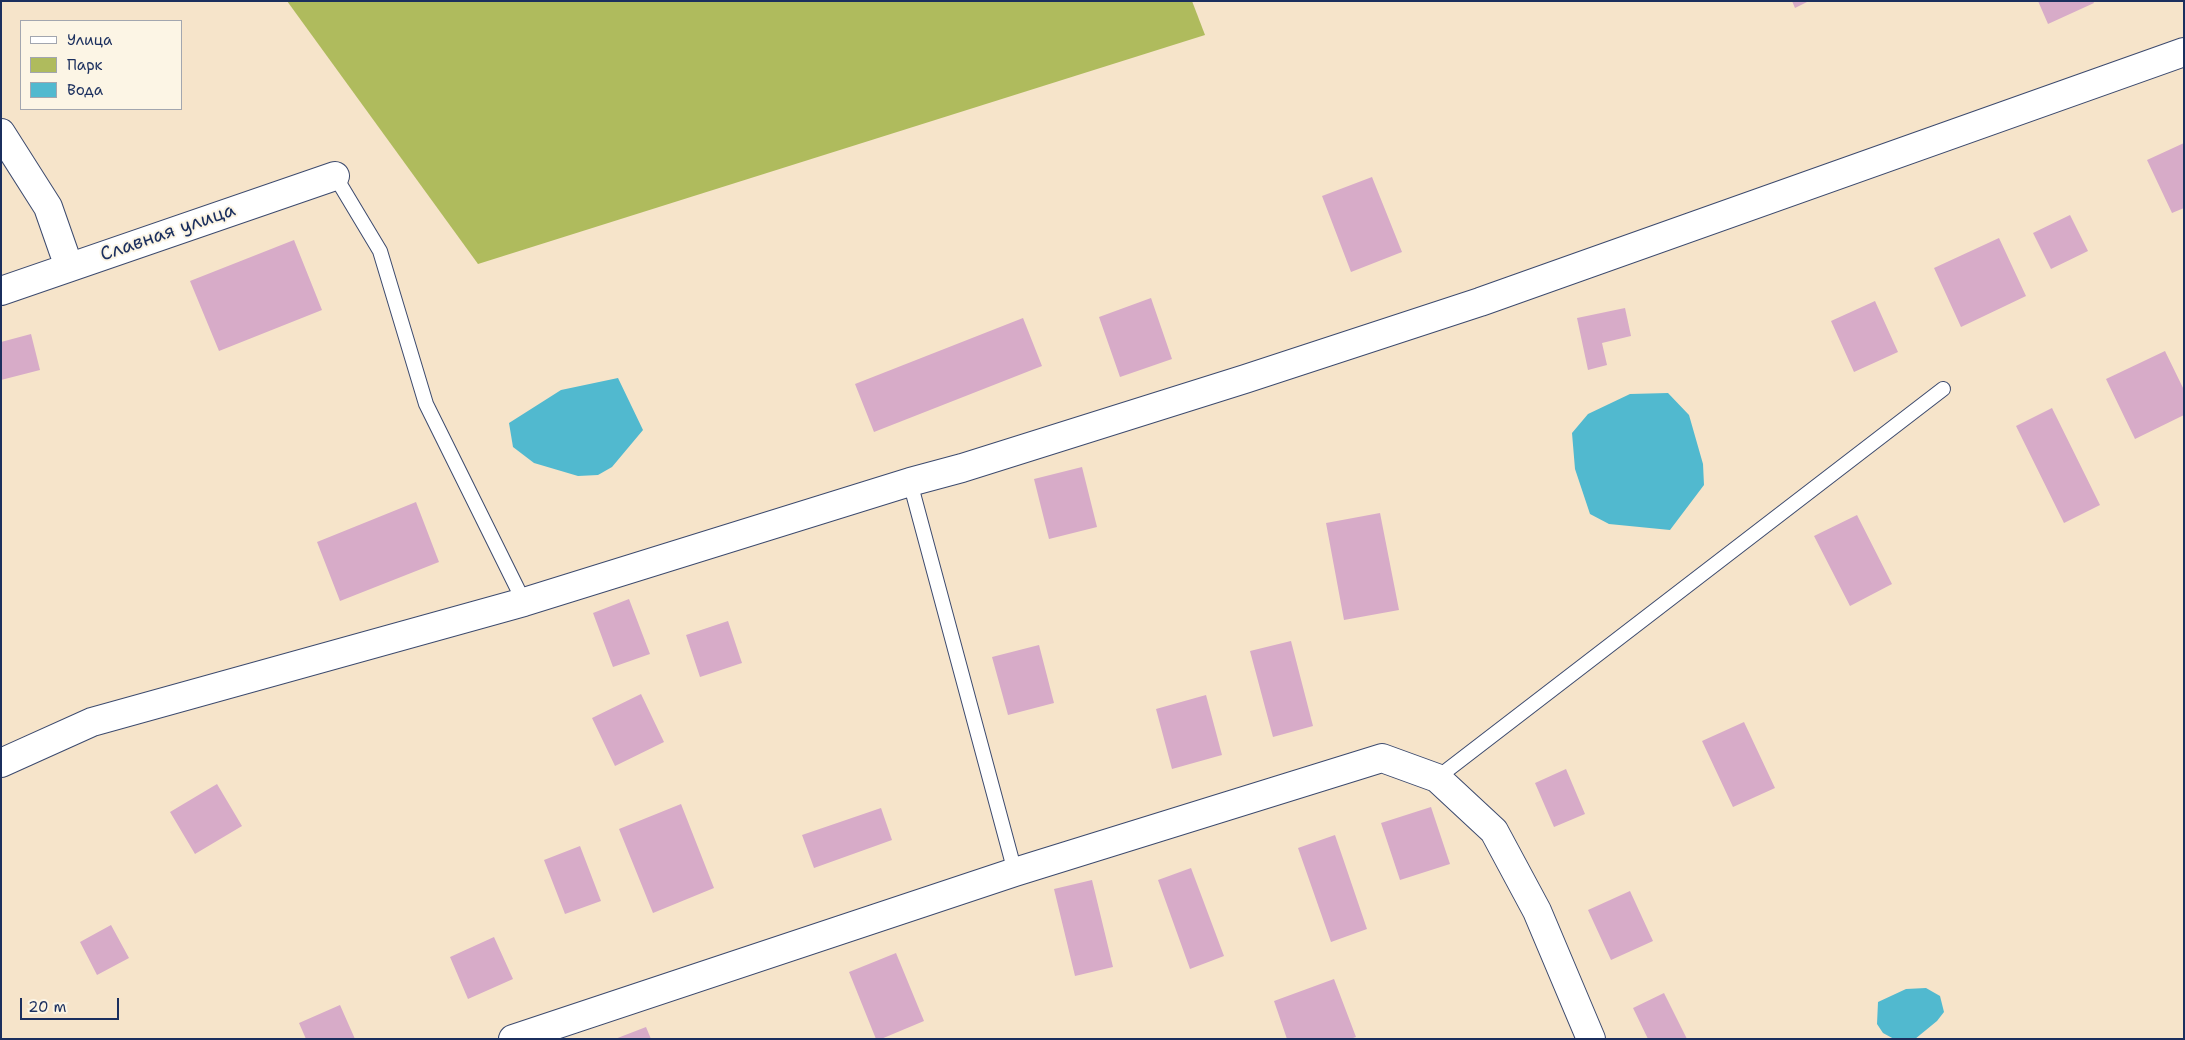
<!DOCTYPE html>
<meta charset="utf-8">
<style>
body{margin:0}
#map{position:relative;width:2185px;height:1040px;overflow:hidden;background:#f6e4ca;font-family:"Shantell Sans",sans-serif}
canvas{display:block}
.frame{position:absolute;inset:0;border:2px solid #1b2f5e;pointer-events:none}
.legend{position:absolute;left:20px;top:20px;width:162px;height:90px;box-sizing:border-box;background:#fcf5e5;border:1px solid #a2a6af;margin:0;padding:6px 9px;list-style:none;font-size:15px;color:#1b2f5e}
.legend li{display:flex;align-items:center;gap:10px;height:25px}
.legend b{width:25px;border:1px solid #a2a6af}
.scale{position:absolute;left:20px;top:998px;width:99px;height:22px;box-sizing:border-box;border:2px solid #1b2f5e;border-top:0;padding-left:6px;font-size:15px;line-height:18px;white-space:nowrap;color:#1b2f5e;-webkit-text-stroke:4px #fcf5e5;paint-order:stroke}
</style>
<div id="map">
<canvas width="2185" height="1040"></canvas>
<div class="frame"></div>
<ul class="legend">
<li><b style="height:6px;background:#fff"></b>Улица</li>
<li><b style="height:14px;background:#afbb5d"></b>Парк</li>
<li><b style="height:14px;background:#51b9cf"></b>Вода</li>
</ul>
<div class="scale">20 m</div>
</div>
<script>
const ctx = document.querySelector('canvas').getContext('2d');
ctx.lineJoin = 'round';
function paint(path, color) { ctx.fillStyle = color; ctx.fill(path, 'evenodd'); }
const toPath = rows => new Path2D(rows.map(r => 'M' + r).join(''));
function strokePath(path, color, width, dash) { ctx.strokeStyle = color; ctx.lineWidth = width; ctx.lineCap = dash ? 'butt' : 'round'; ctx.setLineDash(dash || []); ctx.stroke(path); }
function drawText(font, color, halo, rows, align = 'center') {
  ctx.font = font + ' "Shantell Sans",sans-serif'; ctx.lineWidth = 4; ctx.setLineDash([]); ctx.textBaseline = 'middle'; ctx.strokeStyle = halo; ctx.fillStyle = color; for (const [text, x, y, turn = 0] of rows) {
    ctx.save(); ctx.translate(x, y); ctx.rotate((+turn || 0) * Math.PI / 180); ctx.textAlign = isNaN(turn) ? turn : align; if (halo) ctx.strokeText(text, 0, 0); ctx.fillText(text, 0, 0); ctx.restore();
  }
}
const green = toPath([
 [287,1,1192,1,1205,35,478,264]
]);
const water = toPath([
 [618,378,643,430,612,467,598,475,578,476,534,463,513,447,509,423,561,390],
 [1668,393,1689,415,1703,464,1704,485,1670,530,1609,524,1590,514,1575,469,1572,433,1588,414,1630,394],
 [1926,988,1940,996,1944,1012,1937,1021,1915,1039,1894,1039,1883,1033,1877,1024,1878,1002,1906,989]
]);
const building = toPath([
 [1792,1,1809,1,1795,8],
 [2038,1,2093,1,2094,3,2048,24],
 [2184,143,2184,208,2172,213,2147,160],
 [1372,177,1402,252,1351,272,1322,196],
 [2070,215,2088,251,2051,269,2033,233],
 [1999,238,2026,296,1961,327,1934,268],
 [294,240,322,310,219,351,190,281],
 [1151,298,1172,359,1120,377,1099,317],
 [1875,301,1898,352,1854,372,1831,321],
 [1625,308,1631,336,1602,343,1607,365,1588,370,1577,318],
 [1023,318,1042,366,874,432,855,384],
 [31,334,40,370,1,380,1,342],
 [2165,351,2184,390,2184,415,2135,439,2106,379],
 [2052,408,2100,505,2064,523,2016,426],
 [1082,467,1097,527,1049,539,1034,479],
 [416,502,439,562,340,601,317,542],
 [1380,513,1399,610,1344,620,1326,523],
 [1857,515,1892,584,1850,606,1814,536],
 [629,599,650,654,613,667,593,613],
 [728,621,742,663,700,677,686,635],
 [1291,641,1313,726,1273,737,1250,651],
 [1039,645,1054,703,1008,715,992,657],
 [641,694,664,742,615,766,592,718],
 [1206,695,1222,755,1172,769,1156,709],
 [1744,722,1775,788,1733,807,1702,741],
 [1566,769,1585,814,1554,827,1535,783],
 [217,784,242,826,195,854,170,812],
 [681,804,714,888,653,913,619,829],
 [1431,807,1450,864,1400,880,1381,823],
 [881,808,892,840,814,868,802,835],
 [1335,835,1367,929,1331,942,1298,848],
 [580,846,601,901,565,914,544,860],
 [1191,868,1224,956,1190,969,1158,880],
 [1092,880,1113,967,1075,976,1054,889],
 [1630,891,1653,941,1611,960,1588,910],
 [111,925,129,958,97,975,80,942],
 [494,937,513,979,468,999,450,957],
 [896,953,924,1021,881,1039,876,1039,849,972],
 [1334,979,1356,1037,1350,1039,1287,1039,1274,1001],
 [1664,993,1687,1039,1648,1039,1633,1008],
 [340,1005,355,1039,306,1039,299,1023],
 [646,1027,651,1039,615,1039]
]);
const lane = toPath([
 [335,176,380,251,426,404,524,602],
 [910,482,1015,872],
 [1437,778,1943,389]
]);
const street = toPath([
 [1,133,48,207,69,267],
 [1,291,335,176],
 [1,763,92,722,524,602,910,482,962,468,1245,379,1480,302,2184,52],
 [513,1039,1015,872,1382,758,1437,778,1494,831,1537,911,1591,1039]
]);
const streetNames = [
 ["Славная улица",168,233,-19]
];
paint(green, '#afbb5d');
paint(water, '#51b9cf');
paint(building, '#d7abc8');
strokePath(lane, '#3c4a6e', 16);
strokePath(street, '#3c4a6e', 30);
strokePath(lane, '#fff', 14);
strokePath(street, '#fff', 28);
drawText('19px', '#1b2f5e', '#fcf5e5', streetNames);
</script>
